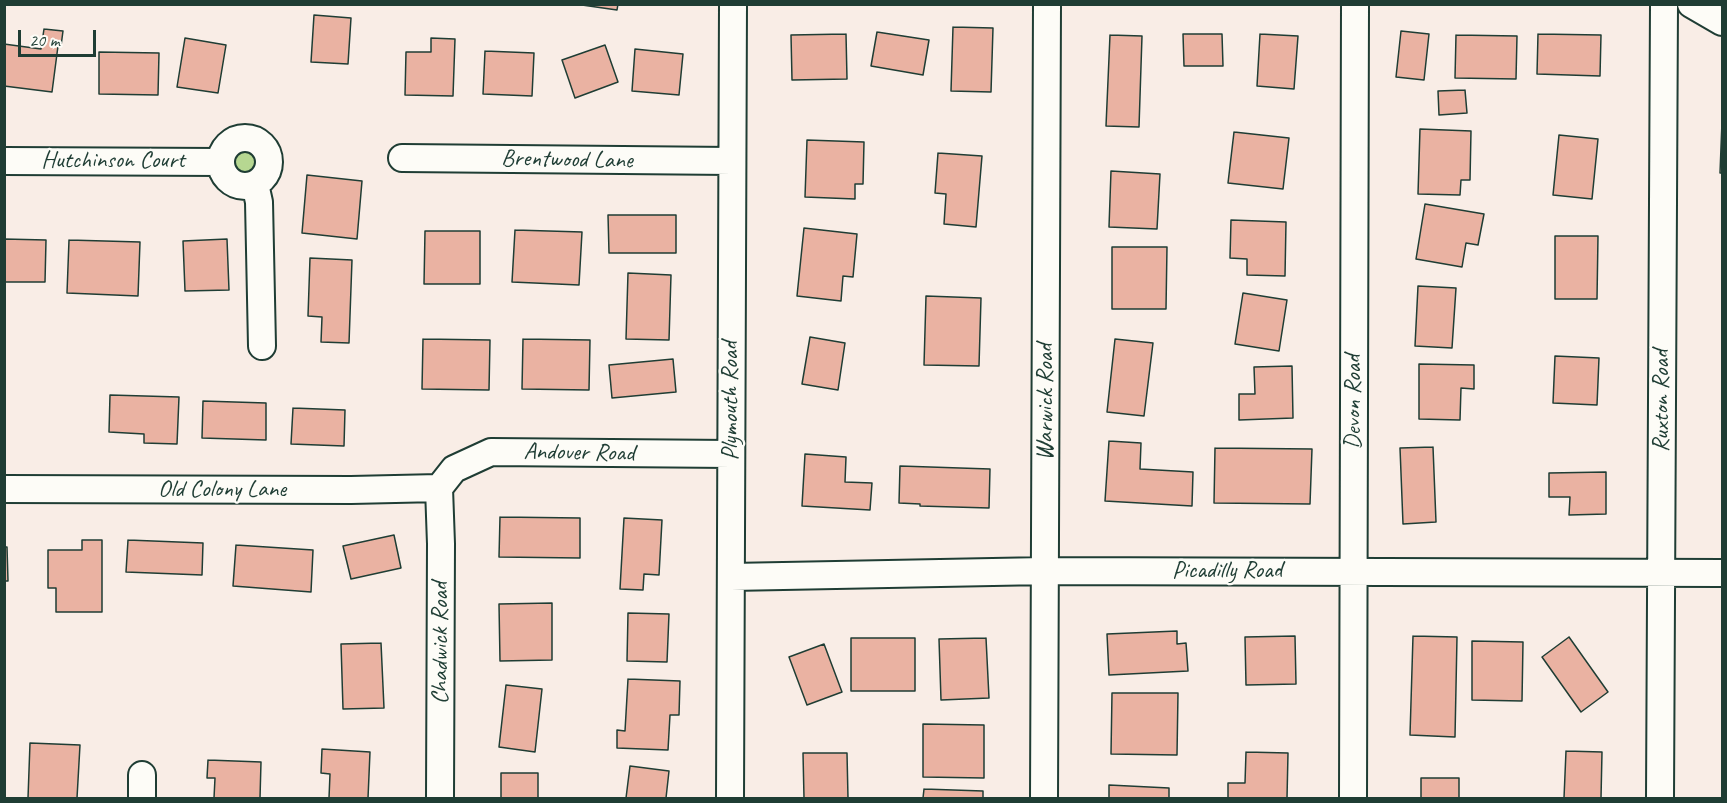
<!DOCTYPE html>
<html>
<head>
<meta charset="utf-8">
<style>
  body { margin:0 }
  #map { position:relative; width:1727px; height:803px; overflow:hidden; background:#f9ede6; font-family:Caveat,sans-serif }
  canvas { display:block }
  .frame { position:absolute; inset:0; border:6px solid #1f3d34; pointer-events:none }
  .scale { position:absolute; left:18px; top:30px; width:78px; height:27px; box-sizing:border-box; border:3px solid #1f3d34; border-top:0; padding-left:8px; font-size:18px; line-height:21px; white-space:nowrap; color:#1f3d34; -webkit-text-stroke:4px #fdfcf7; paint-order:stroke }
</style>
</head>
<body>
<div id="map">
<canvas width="1727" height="803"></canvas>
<div class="frame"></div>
<div class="scale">20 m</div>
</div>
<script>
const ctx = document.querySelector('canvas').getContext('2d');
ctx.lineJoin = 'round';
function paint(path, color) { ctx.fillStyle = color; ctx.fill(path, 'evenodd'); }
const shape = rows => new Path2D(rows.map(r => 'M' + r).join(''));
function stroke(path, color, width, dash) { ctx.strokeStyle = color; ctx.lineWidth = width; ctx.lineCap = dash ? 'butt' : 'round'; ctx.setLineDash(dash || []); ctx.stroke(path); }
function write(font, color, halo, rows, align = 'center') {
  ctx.font = font + ' Caveat,sans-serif'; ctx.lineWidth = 4.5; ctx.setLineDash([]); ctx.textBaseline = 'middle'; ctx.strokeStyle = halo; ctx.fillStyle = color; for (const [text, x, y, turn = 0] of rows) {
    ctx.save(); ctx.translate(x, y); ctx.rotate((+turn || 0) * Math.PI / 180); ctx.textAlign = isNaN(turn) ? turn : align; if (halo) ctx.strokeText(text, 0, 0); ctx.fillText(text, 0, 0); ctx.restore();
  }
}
paint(shape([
  '226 161a20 20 0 1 1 40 0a20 20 0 1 1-40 0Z'
]), '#b6d791');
const building = shape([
  [575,4,618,4,617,10,575,4],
  [314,15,351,18,348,64,311,62,314,15],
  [953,27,993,28,991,92,951,91,953,27],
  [44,29,63,31,61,46,58,46,52,92,4,86,4,44,41,49,44,29],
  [1401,31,1429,34,1424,80,1396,77,1401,31],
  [877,32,929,40,923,75,871,66,877,32],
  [846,34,847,79,792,80,791,35,846,34],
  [1183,34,1222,34,1223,66,1184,66,1183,34],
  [1260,34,1298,36,1294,89,1257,86,1260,34],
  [1538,34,1601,35,1600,76,1537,74,1538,34],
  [1110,35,1142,36,1139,127,1106,126,1110,35],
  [1456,35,1517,36,1516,79,1455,78,1456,35],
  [185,38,226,45,218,93,177,87,185,38],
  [431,38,455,39,453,96,405,95,406,52,431,52,431,38],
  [605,45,618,82,575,98,562,60,605,45],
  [635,49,683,54,679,95,632,91,635,49],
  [485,51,534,53,532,96,483,94,485,51],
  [99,52,159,53,158,95,99,94,99,52],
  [1465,90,1467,113,1439,115,1438,91,1465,90],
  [1722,122,1722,173,1720,173,1722,122],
  [1420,129,1471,131,1470,180,1461,180,1460,195,1418,194,1420,129],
  [1234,132,1289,138,1283,189,1228,183,1234,132],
  [1559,135,1598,139,1592,199,1553,195,1559,135],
  [807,140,864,142,863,184,855,184,855,199,805,197,807,140],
  [938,153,982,156,976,227,944,224,946,194,935,193,938,153],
  [1111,171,1160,174,1157,229,1109,227,1111,171],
  [307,175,362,181,357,239,302,233,307,175],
  [1425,204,1484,214,1478,245,1466,243,1462,267,1416,259,1425,204],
  [608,215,676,215,676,253,609,253,608,215],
  [1231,220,1286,222,1285,276,1247,275,1247,259,1230,258,1231,220],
  [804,228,857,234,853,277,843,276,841,301,797,296,804,228],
  [515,230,582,232,579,285,512,282,515,230],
  [425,231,480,231,480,284,424,284,425,231],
  [1555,236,1598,236,1597,299,1555,299,1555,236],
  [4,239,46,240,45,282,4,282,4,239],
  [227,239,229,290,185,291,183,241,227,239],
  [69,240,140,242,138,296,67,293,69,240],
  [1112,247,1167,247,1166,309,1112,309,1112,247],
  [310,258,352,260,349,343,321,342,322,317,308,316,310,258],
  [628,273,671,275,669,340,626,339,628,273],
  [1418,286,1456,288,1452,348,1415,346,1418,286],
  [1243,293,1287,300,1279,351,1235,344,1243,293],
  [926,296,981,298,979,366,924,365,926,296],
  [810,337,845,343,838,390,802,384,810,337],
  [423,339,490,340,489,390,422,389,423,339],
  [523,339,590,340,589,390,522,389,523,339],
  [1115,339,1153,343,1144,416,1107,412,1115,339],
  [1555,356,1599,358,1597,405,1553,403,1555,356],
  [673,359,676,392,612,398,609,365,673,359],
  [1419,364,1474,365,1474,389,1461,388,1460,420,1419,419,1419,364],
  [1292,366,1293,418,1239,420,1239,394,1255,394,1254,367,1292,366],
  [110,395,179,397,177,444,144,443,144,434,109,432,110,395],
  [203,401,266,403,266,440,202,438,203,401],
  [293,408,345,410,344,446,291,444,293,408],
  [1109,441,1141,443,1140,469,1193,472,1192,506,1105,501,1109,441],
  [1433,447,1436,522,1403,524,1400,448,1433,447],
  [1215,448,1312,449,1310,504,1214,503,1215,448],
  [805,454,846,457,845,482,872,483,870,510,802,506,805,454],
  [900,466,990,469,989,508,920,506,920,504,899,503,900,466],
  [1606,472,1606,514,1569,515,1570,497,1549,497,1549,473,1606,472],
  [500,517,580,518,580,558,499,557,500,517],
  [624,518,662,520,659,575,644,574,643,590,620,589,624,518],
  [394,535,401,568,351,579,343,546,394,535],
  [82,540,102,540,102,612,56,612,56,588,48,588,48,550,82,550,82,540],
  [128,540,203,543,202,575,126,572,128,540],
  [236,545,313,550,311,592,233,586,236,545],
  [4,547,7,547,8,581,4,581,4,547],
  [552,603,552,660,500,661,499,604,552,603],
  [628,613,669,614,667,662,627,661,628,613],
  [1177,631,1177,644,1186,643,1188,671,1109,675,1107,634,1177,631],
  [1295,636,1296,684,1246,685,1245,637,1295,636],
  [1413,636,1457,637,1455,737,1410,735,1413,636],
  [1569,637,1608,692,1581,712,1542,657,1569,637],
  [851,638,915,638,915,691,851,691,851,638],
  [986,638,989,698,941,700,939,639,986,638],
  [1472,641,1523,642,1522,701,1472,700,1472,641],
  [381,643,384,708,343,709,341,644,381,643],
  [824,644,842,692,807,705,789,657,824,644],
  [628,679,680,681,679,715,670,715,668,750,617,748,617,730,625,731,628,679],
  [506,685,542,689,535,752,499,747,506,685],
  [1112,693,1178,693,1177,755,1111,754,1112,693],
  [923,724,984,725,984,778,923,777,923,724],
  [30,743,80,745,77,798,28,798,30,743],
  [322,749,370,752,368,798,329,798,330,774,321,773,322,749],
  [1566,751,1602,752,1601,798,1564,798,1566,751],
  [1246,752,1288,753,1287,798,1228,798,1228,783,1245,783,1246,752],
  [803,753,847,753,848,798,804,798,803,753],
  [208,760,261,762,260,798,214,798,215,778,207,778,208,760],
  [630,766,669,771,666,798,626,798,630,766],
  [501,773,538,773,538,798,501,798,501,773],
  [1421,778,1459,778,1459,798,1421,798,1421,778],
  [1109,785,1169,788,1169,798,1109,798,1109,785],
  [924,789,983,791,983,798,923,798,924,789]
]);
paint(building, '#eab2a2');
stroke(building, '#1f3d34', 1.5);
const minor = shape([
  [1691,4,1722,22],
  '221 162a24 24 0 1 1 48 0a24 24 0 1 1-48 0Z',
  [402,158,732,161],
  [4,161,221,162],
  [255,184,259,202,262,346],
  [439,488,441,544,440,798],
  [439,488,454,469,491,452,731,454],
  [4,489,351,490,439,488],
  [731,577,1045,571,1722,573],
  [142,775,142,798],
  [730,798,733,4],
  [1044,798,1047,4],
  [1353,798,1355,4],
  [1660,798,1664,4]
]);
stroke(minor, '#1f3d34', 30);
stroke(minor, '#fdfcf7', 26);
write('24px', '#1f3d34', '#fdfcf7', [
  ["Brentwood Lane",567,160,1],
  ["Hutchinson Court",113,161],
  ["Plymouth Road",731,401,-90],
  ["Ruxton Road",1662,401,-90],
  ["Warwick Road",1046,402,-90],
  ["Devon Road",1354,402,-90],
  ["Andover Road",579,453,1],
  ["Old Colony Lane",222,490],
  ["Picadilly Road",1227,571],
  ["Chadwick Road",441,643,-90]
]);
</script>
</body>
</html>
